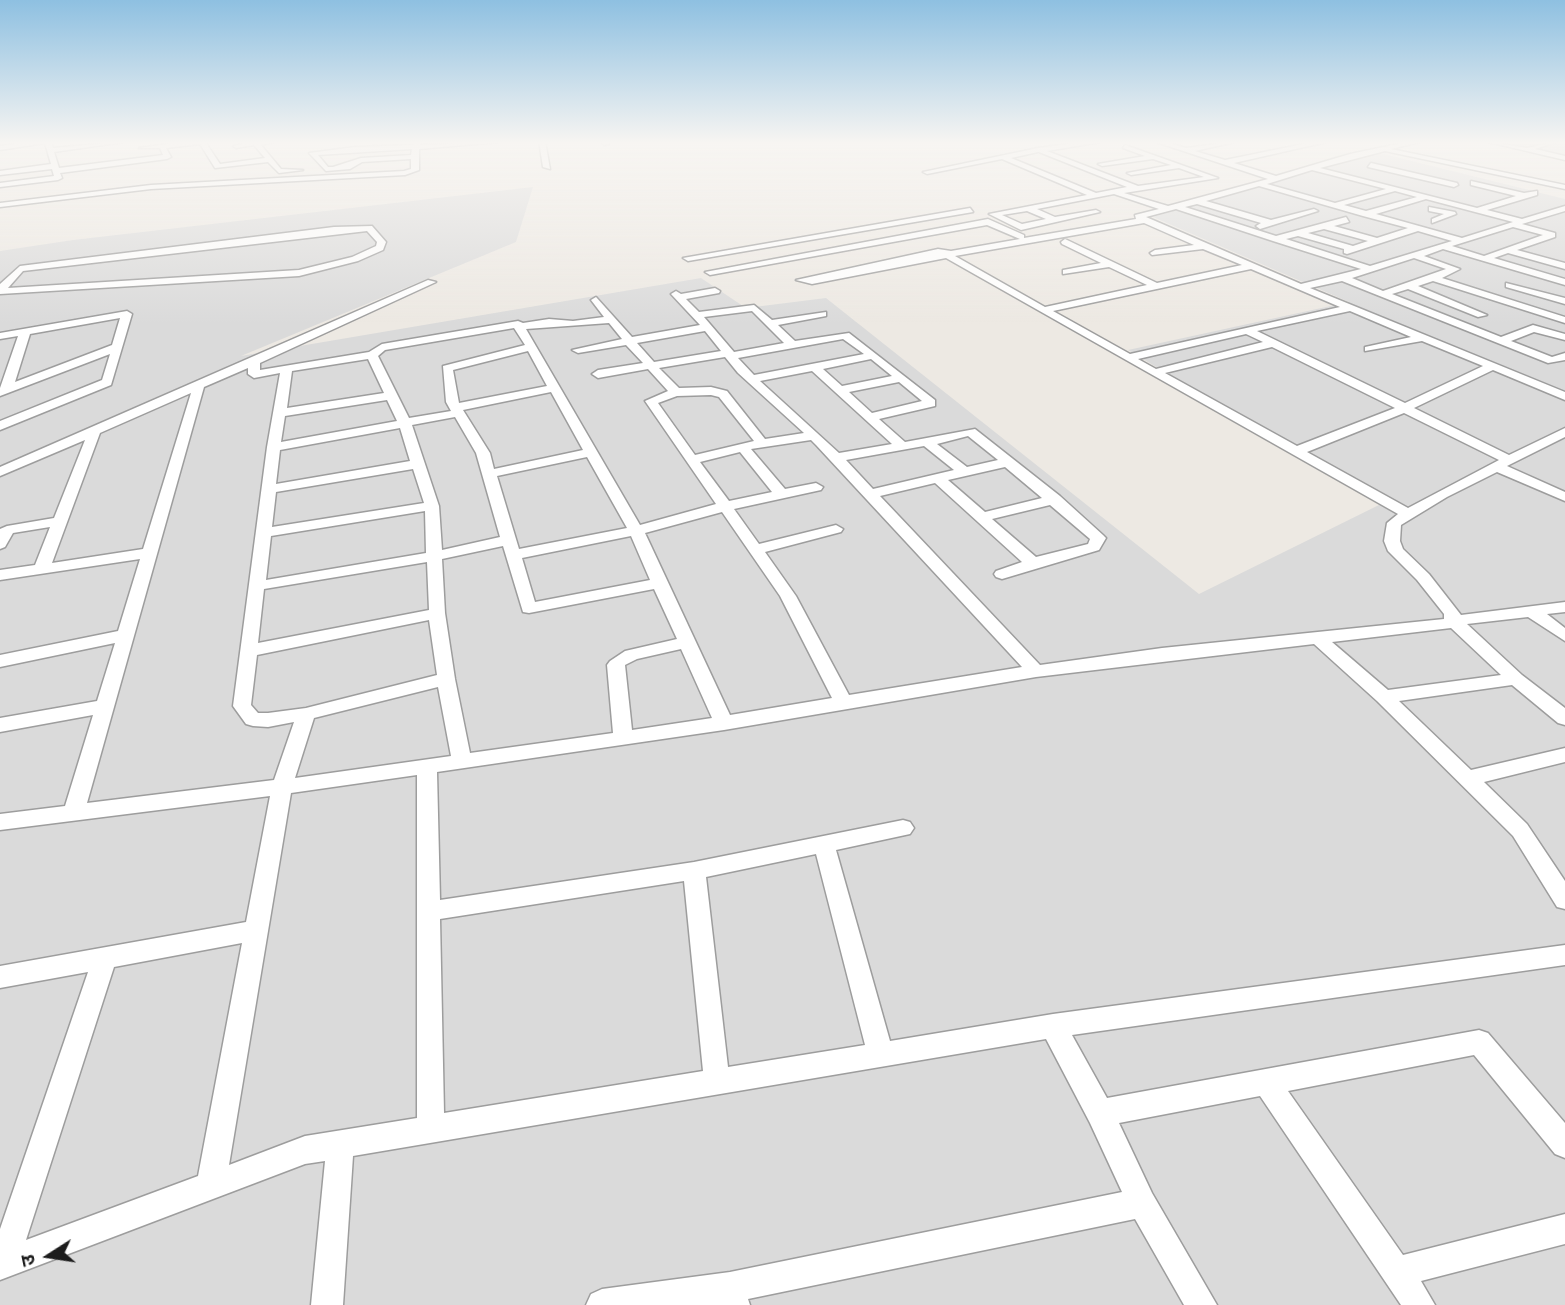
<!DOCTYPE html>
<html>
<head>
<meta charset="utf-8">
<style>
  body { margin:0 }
  #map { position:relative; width:1565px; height:1305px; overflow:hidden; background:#ede9e3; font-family:Karla,"Noto Sans Devanagari",sans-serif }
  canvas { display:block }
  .north { position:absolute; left:14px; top:1221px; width:70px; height:70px; -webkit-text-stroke:5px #fff; paint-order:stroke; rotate:258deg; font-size:19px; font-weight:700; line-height:28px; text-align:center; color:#1c1c1c }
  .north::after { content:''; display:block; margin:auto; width:24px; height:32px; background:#1c1c1c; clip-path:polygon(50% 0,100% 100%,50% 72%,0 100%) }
</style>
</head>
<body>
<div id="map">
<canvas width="1565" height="1305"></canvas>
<div class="north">उ</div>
</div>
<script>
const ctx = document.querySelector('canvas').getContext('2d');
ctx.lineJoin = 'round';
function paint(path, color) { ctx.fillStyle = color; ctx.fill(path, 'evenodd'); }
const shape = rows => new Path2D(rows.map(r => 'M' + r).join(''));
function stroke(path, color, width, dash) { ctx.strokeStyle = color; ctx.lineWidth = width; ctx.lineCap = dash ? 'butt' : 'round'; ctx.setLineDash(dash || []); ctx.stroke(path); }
paint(shape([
  [1492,141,1565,141,1565,157],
  [1376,152,1565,199,1565,1305,0,1305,0,251,73,240,533,187,516,242,241,356,701,278,746,308,826,298,1199,594,1383,503,1128,350,1349,302,1153,217]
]), '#dadada');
const minor = shape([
  [34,141,51,141,53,148,131,141,54,152,59,168,163,155,160,148,139,148,189,141,210,141,206,143,220,164,265,158,254,145,236,148,233,146,256,141,278,141,261,145,281,169,303,170,279,173,268,162,215,168,200,144,166,148,171,157,167,159,60,173,62,178,58,180,0,187,0,183,54,176,52,169,0,175,0,171,51,164,45,143,0,150,0,146,34,141],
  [414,141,420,141,420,145,499,142,419,149,419,170,405,175,151,189,0,207,0,203,151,185,404,171,411,169,411,159,362,162,350,169,326,171,309,153,355,147,413,145,414,141],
  [412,149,411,155,361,158,333,167,328,167,318,155,412,149],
  [539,141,545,141,550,169,543,167,539,141],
  [600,141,607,141,609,144,604,145,600,141],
  [1089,141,1106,141,1047,151,1138,186,1204,177,1179,168,1131,175,1127,173,1171,165,1153,159,1102,166,1098,164,1145,156,1123,148,1125,145,1218,178,1124,193,1168,206,1268,179,1153,141,1163,141,1186,148,1239,141,1195,151,1225,160,1318,141,1331,141,1234,163,1276,176,1350,154,1412,141,1424,141,1391,149,1565,185,1565,189,1385,151,1320,168,1477,208,1516,196,1471,185,1471,181,1524,193,1537,191,1537,195,1487,210,1522,219,1565,206,1565,211,1522,224,1555,233,1555,237,1517,250,1565,263,1565,269,1508,253,1494,258,1565,279,1565,285,1443,249,1424,256,1460,269,1442,278,1565,317,1565,323,1433,281,1418,286,1487,315,1478,317,1408,289,1392,294,1501,337,1533,325,1565,334,1565,340,1534,332,1511,341,1552,357,1565,353,1565,360,1548,363,1342,281,1310,288,1565,392,1565,400,1493,370,1414,408,1509,455,1565,428,1565,437,1507,466,1565,492,1565,501,1497,472,1447,497,1401,525,1400,541,1403,549,1429,574,1461,615,1565,602,1565,612,1547,614,1565,628,1565,641,1528,617,1467,624,1522,675,1565,708,1565,725,1558,723,1512,685,1399,701,1471,770,1565,748,1565,762,1484,782,1527,824,1565,881,1565,909,1557,907,1513,836,1377,701,1314,644,1036,677,724,730,437,772,440,900,694,862,903,820,910,822,914,828,910,834,836,850,890,1041,1053,1014,1565,945,1565,965,1072,1035,1107,1098,1479,1030,1488,1033,1565,1123,1565,1158,1555,1154,1474,1055,1288,1091,1403,1255,1565,1214,1565,1244,1421,1281,1435,1305,1401,1305,1260,1096,1119,1123,1152,1193,1217,1305,1184,1305,1135,1219,748,1299,750,1305,586,1305,591,1294,602,1289,730,1272,1122,1192,1090,1123,1046,1039,353,1156,343,1305,311,1305,325,1161,305,1164,0,1280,0,1229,88,972,0,988,0,966,246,922,270,796,0,830,0,814,65,806,93,715,0,732,0,718,97,701,115,643,0,667,0,655,118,631,140,559,0,580,0,570,35,565,50,527,13,533,5,547,0,549,0,529,7,526,54,518,85,440,0,476,0,467,428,280,436,282,260,363,260,370,369,352,382,344,518,321,523,323,549,319,573,321,604,317,591,300,596,297,632,337,700,325,671,294,676,291,681,294,715,288,720,291,719,293,686,299,699,312,754,305,772,320,826,312,826,316,778,325,795,341,849,333,935,400,935,406,879,419,905,442,975,429,1060,496,1103,535,1106,538,1099,550,1002,579,996,577,994,574,996,571,1022,562,935,483,880,496,1040,665,1162,648,1444,619,1444,614,1417,580,1388,551,1384,541,1387,523,1398,514,946,258,812,284,796,280,938,249,951,251,1020,239,987,225,710,275,705,272,988,219,1024,235,1024,238,1136,219,1135,215,1159,209,1114,194,1037,209,1055,217,1096,210,1100,212,1021,230,989,214,1087,195,1002,159,927,174,923,172,1038,148,1089,141],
  [1038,152,1039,152,1127,187,1096,193,1011,158,1038,152],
  [1312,170,1386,189,1335,203,1267,184,1312,170],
  [1259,186,1363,216,1408,228,1377,238,1334,226,1349,222,1346,217,1276,236,1185,207,1197,204,1261,223,1256,226,1260,229,1318,211,1314,209,1271,220,1206,201,1259,186],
  [1395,191,1417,197,1366,211,1344,205,1395,191],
  [1426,199,1513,222,1462,238,1376,214,1426,199],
  [1176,209,1273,241,1361,269,1301,284,1146,217,1176,209],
  [1027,211,1046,219,1022,224,1002,215,1027,211],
  [1144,223,1194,245,1155,250,1150,253,1152,255,1203,249,1242,265,1157,283,1065,239,1061,242,1062,244,1101,263,1063,270,1063,274,1109,267,1147,285,1045,307,955,256,1144,223],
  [1513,227,1543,235,1484,256,1452,246,1513,227],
  [1324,229,1368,241,1353,246,1308,233,1324,229],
  [1418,231,1452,241,1370,266,1286,239,1298,236,1344,249,1344,253,1347,254,1418,231],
  [1414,258,1446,269,1383,291,1352,278,1414,258],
  [1251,269,1340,307,1130,354,1053,311,1251,269],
  [752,311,784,343,734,352,704,317,752,311],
  [1350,311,1411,337,1365,347,1365,351,1422,341,1483,366,1405,403,1257,331,1350,311],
  [609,323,622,339,572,350,578,353,626,345,643,363,598,370,592,374,598,378,648,369,668,391,645,401,716,504,640,525,526,329,609,323],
  [514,328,525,345,443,366,446,402,451,411,409,418,378,356,385,350,514,328],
  [705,331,721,351,654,362,637,343,705,331],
  [1246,334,1263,342,1156,369,1138,359,1246,334],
  [843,339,864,354,754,375,738,358,843,339],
  [1272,347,1395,408,1297,446,1165,373,1272,347],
  [528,351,547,386,459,403,453,370,528,351],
  [725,357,738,373,804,433,765,439,727,391,711,387,679,388,659,368,725,357],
  [368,359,384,393,287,408,292,371,368,359],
  [871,359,892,376,842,386,823,369,871,359],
  [248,368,248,374,254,378,280,373,267,447,233,706,246,724,253,726,268,727,294,722,274,780,87,803,204,387,248,368],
  [812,371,892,444,839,453,760,381,812,371],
  [899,382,922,401,872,413,849,392,899,382],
  [551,392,583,450,494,469,490,453,463,410,551,392],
  [191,393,143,549,52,563,100,433,191,393],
  [711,395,719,397,754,441,695,455,658,403,677,396,711,395],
  [387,400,397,421,281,442,285,416,387,400],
  [1404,413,1499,460,1408,508,1307,452,1404,413],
  [455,417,476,453,500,537,442,550,439,506,412,425,455,417],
  [400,428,410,461,276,484,280,450,400,428],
  [968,436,998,460,967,467,937,444,968,436],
  [811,440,816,445,1022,667,849,695,796,596,765,552,841,532,843,529,836,525,759,544,734,509,821,490,823,487,816,483,785,489,751,449,811,440],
  [924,446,954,470,873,489,846,460,924,446],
  [740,452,772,492,729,501,700,462,740,452],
  [587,457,627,528,519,549,497,476,587,457],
  [1005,467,1042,498,985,512,948,480,1005,467],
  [413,469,424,503,272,527,276,492,413,469],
  [1050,505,1090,539,1088,544,1036,557,992,519,1050,505],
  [425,511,426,553,266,580,271,536,425,511],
  [722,512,780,596,832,698,730,715,645,533,722,512],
  [631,536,650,580,535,602,522,558,631,536],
  [503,546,523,612,529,613,654,589,677,639,625,651,610,661,607,665,613,733,470,753,455,679,445,613,442,559,503,546],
  [427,562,429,610,258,643,264,589,427,562],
  [429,620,437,675,306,708,268,713,258,713,251,705,257,655,429,620],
  [1451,628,1501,675,1388,690,1332,642,1451,628],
  [681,649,712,718,632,730,625,665,637,659,681,649],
  [438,687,451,756,295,778,314,718,438,687],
  [417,775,417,1118,305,1136,229,1165,291,793,417,775],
  [816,854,865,1045,728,1067,706,877,816,854],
  [684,881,703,1071,444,1113,440,919,684,881],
  [242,943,198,1176,26,1240,114,967,242,943],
  [1484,141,1527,148,1559,141,1535,149,1565,156,1565,160,1484,141],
  [1371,163,1457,183,1458,185,1454,187,1368,167,1371,163],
  [1429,207,1455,212,1456,214,1432,223,1432,219,1444,214,1429,211,1429,207],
  [970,208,973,212,688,261,683,258,970,208],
  [372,226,386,242,383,250,358,261,299,276,0,294,0,284,20,266,334,227,372,226],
  [367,231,377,242,376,246,352,257,299,270,8,288,23,271,367,231],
  [1506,283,1565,298,1565,304,1506,287,1506,283],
  [127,311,132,314,111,385,0,430,0,421,102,380,110,354,0,396,0,388,18,336,0,339,0,333,127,311],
  [120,318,112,345,15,382,30,334,120,318]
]);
stroke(minor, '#9d9d9d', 3);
paint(minor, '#fff');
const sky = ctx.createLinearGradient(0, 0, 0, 324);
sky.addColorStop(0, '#8ec0e1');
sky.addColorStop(0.44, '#f7f5f2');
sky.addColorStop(1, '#f7f5f200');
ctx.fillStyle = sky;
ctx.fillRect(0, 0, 1565, 324);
</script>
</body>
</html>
